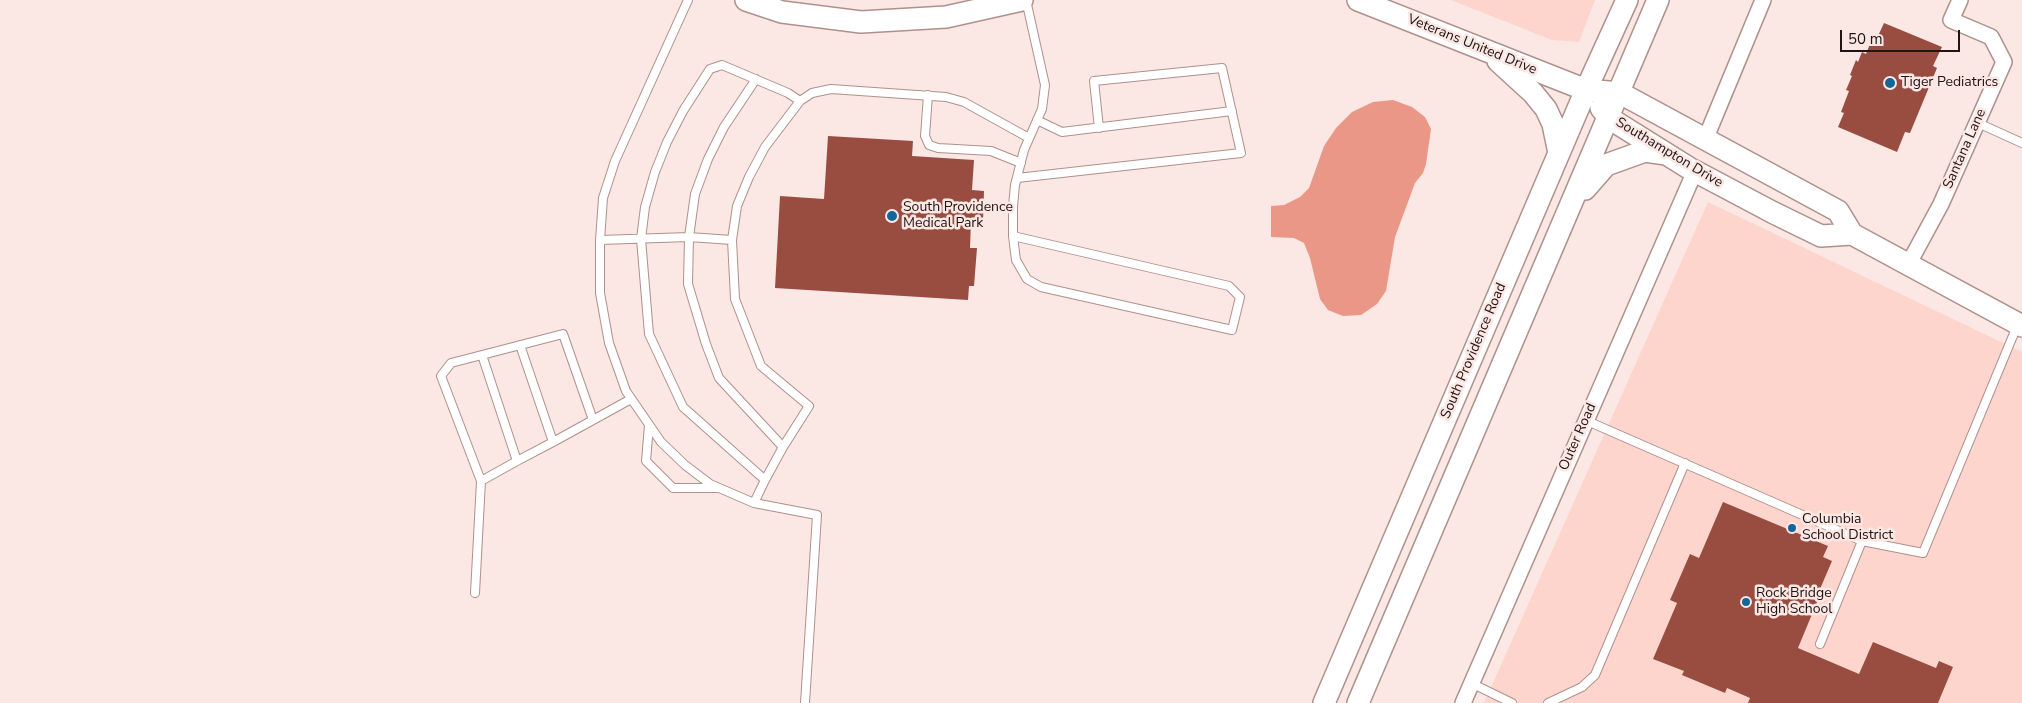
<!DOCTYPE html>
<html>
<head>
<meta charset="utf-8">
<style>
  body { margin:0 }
  #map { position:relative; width:2022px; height:703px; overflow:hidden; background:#fbe7e3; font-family:"Nunito Sans",sans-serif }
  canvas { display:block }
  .scale { position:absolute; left:1840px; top:30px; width:120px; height:22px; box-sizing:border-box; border:2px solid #201412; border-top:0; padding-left:6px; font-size:15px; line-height:18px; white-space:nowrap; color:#201412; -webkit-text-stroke:4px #fbe7e3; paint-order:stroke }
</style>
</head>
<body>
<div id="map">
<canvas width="2022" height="703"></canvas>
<div class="scale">50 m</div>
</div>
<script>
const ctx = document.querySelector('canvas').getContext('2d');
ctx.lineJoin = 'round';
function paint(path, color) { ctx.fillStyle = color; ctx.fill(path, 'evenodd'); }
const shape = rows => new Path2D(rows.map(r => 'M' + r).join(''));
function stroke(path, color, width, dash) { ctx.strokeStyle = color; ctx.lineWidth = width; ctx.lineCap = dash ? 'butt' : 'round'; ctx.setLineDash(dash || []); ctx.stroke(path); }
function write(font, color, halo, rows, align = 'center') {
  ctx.font = font + ' "Nunito Sans",sans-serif'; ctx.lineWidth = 5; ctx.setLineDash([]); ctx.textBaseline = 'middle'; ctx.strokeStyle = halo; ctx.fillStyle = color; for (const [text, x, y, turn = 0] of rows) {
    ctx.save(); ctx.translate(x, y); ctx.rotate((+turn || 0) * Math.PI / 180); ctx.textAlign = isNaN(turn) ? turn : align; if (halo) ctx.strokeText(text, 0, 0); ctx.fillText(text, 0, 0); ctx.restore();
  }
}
paint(shape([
  [1451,0,1595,0,1579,42,1552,40],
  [1708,202,2022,352,2022,703,1484,703]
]), '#fed5cc');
paint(shape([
  [1393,100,1412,107,1425,117,1431,129,1426,164,1423,173,1415,183,1395,237,1386,291,1377,304,1361,315,1343,316,1328,310,1320,299,1310,258,1304,243,1294,238,1271,237,1271,206,1284,205,1300,197,1309,188,1324,146,1336,128,1352,112,1373,102]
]), '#ea9787');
paint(shape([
  [1884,23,1942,47,1933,66,1937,68,1910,133,1905,132,1897,152,1838,127,1844,113,1841,112,1849,91,1846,90,1852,76,1850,75,1856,60,1858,62,1862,52,1866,54,1874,34,1878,36],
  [828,136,913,141,912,156,974,160,972,190,984,191,983,221,971,221,970,248,977,248,974,286,969,286,968,300,775,288,780,196,824,199],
  [1723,502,1828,546,1823,557,1832,561,1820,589,1822,590,1798,648,1859,674,1873,642,1936,668,1939,661,1953,667,1938,703,1748,703,1750,698,1727,688,1725,693,1682,675,1684,671,1653,659,1677,603,1670,600,1690,554,1699,558]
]), '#994d41');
const lane = shape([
  [688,0,615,161,603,198,600,240,600,293,609,343,626,391,661,442,685,465,710,484,754,503,817,515,805,703],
  [756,79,724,127,708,159,695,194,689,237,688,284,706,344,719,378,783,447],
  [928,95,925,136,929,145,938,148,991,151,1021,163],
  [800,101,765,147,749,177,737,206,732,240,735,299,761,366,809,406,783,447,765,480,683,407,649,334,641,239,645,207,655,172,667,142,683,111,710,69,722,65,788,93,800,101,812,93,831,89,946,97,964,102,1029,138],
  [1037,120,1062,132,1232,111],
  [1978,123,2022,143],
  [1017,178,1241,153,1222,68,1094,81,1099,128],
  [1013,236,1229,286,1240,297,1232,330,1041,287,1027,279,1016,260,1013,236,1013,206,1015,185,1024,150,1042,109,1045,85,1026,0],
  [600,240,689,237,732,240],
  [520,345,553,442],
  [482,355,517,461],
  [593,420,563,334,451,363,441,376,481,481,517,461,553,442,593,420,631,399],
  [1585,420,1862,541,1820,644],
  [649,425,646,461,673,488,716,488],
  [754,503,765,480],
  [1862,541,1923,553,2017,326],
  [475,593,481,481],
  [1471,683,1512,703],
  [1548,703,1582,687,1595,675,1685,463]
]);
const street = shape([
  [1705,140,1763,0],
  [1908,265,1941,204,2004,62,1991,37,1951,20,1960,0],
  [1463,703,1695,171]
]);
const secondary = shape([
  [746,0,782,12,861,22,946,17,1022,0],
  [1358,0,1586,90,1620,93,1838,211,1852,234,2022,326],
  [1498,61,1533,93,1546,109,1553,124,1559,153],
  [1601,108,1609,118,1689,168,1772,212,1821,236,1852,234],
  [1585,189,1606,165,1645,151,1666,154],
  [1324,703,1586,90,1627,0],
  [1358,703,1658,0]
]);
stroke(lane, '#af918b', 10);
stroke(street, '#af918b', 18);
stroke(secondary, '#af918b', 24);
stroke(lane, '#fff', 8);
stroke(street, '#fff', 15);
stroke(secondary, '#fff', 21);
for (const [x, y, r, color] of [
  [1890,83,6,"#126798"],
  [892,216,6,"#126798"],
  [1792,528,5,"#126798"],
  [1746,602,5,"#126798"]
]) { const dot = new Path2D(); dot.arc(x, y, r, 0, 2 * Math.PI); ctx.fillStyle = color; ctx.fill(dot); stroke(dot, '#fbe7e3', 2); }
write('14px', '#201412', '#fbe7e3', [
  ["Veterans United Drive",1472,45,22],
  ["Santana Lane",1965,149,-66],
  ["Southampton Drive",1669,153,31],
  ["South Providence Road",1474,351,-67],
  ["Outer Road",1578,437,-66]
]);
write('14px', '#201412', '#fbe7e3', [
  ["Tiger Pediatrics",1901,83],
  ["South Providence",903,208],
  ["Medical Park",903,224],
  ["Columbia",1802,520],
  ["School District",1802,536],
  ["Rock Bridge",1756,594],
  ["High School",1756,610]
], 'left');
</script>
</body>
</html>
